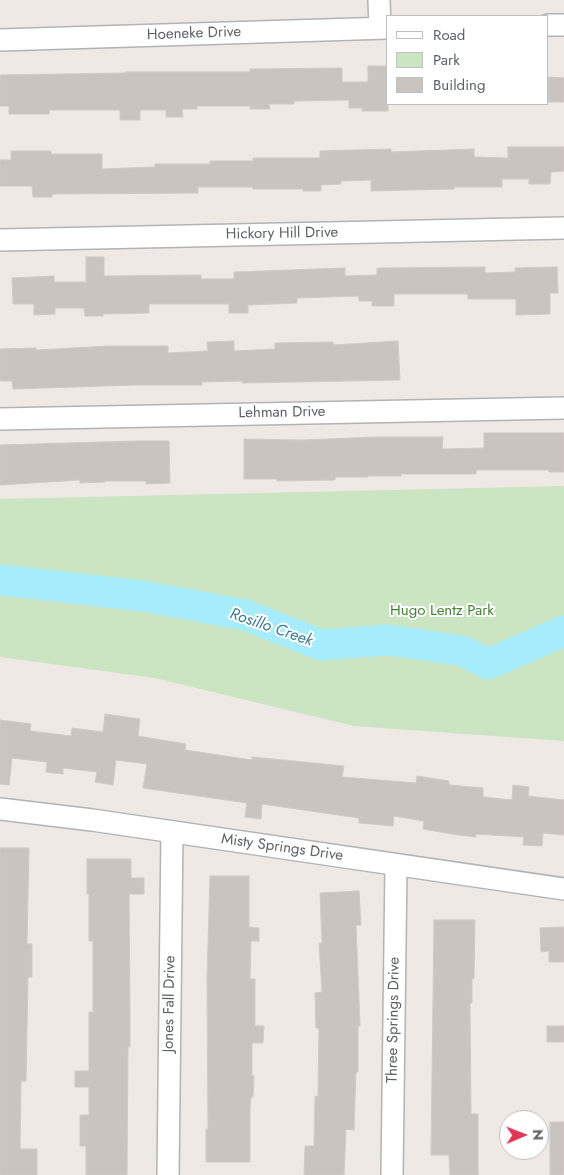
<!DOCTYPE html>
<html>
<head>
<meta charset="utf-8">
<style>
  body { margin:0 }
  #map { position:relative; width:564px; height:1175px; overflow:hidden; background:#eee9e4; font-family:Jost,sans-serif }
  canvas { display:block }
  .legend { position:absolute; left:386px; top:15px; width:162px; height:90px; box-sizing:border-box; background:#fff; border:1px solid #bec0c1; margin:0; padding:6px 9px; list-style:none; font-size:15px; color:#5c6264 }
  .legend li { display:flex; align-items:center; gap:10px; height:25px }
  .legend b { width:25px; border:1px solid #bec0c1 }
  .north { position:absolute; left:499px; top:1110px; width:50px; height:50px; box-sizing:border-box; background:#fff; border:1px solid #bec0c1; border-radius:50%; rotate:89deg; font-size:14px; font-weight:700; line-height:20px; text-align:center; color:#5c6264 }
  .north::after { content:''; display:block; margin:auto; width:18px; height:22px; background:#e13756; clip-path:polygon(50% 0,100% 100%,50% 72%,0 100%) }
</style>
</head>
<body>
<div id="map">
<canvas width="564" height="1175"></canvas>
<ul class="legend">
<li><b style="height:6px;background:#fff"></b>Road</li>
<li><b style="height:14px;background:#cbe4c2"></b>Park</li>
<li><b style="height:14px;background:#cac4c1"></b>Building</li>
</ul>
<div class="north">N</div>
</div>
<script>
const ctx = document.querySelector('canvas').getContext('2d');
ctx.lineJoin = 'round';
function paint(path, color) { ctx.fillStyle = color; ctx.fill(path, 'evenodd'); }
const shape = rows => new Path2D(rows.map(r => 'M' + r).join(''));
function stroke(path, color, width, dash) { ctx.strokeStyle = color; ctx.lineWidth = width; ctx.lineCap = dash ? 'butt' : 'round'; ctx.setLineDash(dash || []); ctx.stroke(path); }
function write(font, color, halo, rows, align = 'center') {
  ctx.font = font + ' Jost,sans-serif'; ctx.lineWidth = 4; ctx.setLineDash([]); ctx.textBaseline = 'middle'; ctx.strokeStyle = halo; ctx.fillStyle = color; for (const [text, x, y, turn = 0] of rows) {
    ctx.save(); ctx.translate(x, y); ctx.rotate((+turn || 0) * Math.PI / 180); ctx.textAlign = isNaN(turn) ? turn : align; if (halo) ctx.strokeText(text, 0, 0); ctx.fillText(text, 0, 0); ctx.restore();
  }
}
paint(shape([
  [564,486,564,741,354,726,155,678,0,657,0,499]
]), '#cbe4c2');
stroke(shape([
  [0,580,143,596,245,615,321,645,389,640,463,651,488,664,564,631]
]), '#a7ecfb', 31);
const building = shape([
  [368,66,388,66,388,111,362,111,362,108,349,108,349,100,294,101,294,104,269,104,270,109,250,109,250,106,197,106,197,109,182,109,183,117,166,117,166,110,140,110,140,120,120,120,120,110,49,110,49,114,9,114,9,106,0,106,0,75,125,73,125,72,250,72,250,69,342,68,342,82,368,82,368,66],
  [548,77,564,78,564,102,548,102,548,77],
  [508,147,564,147,564,171,551,172,550,184,529,184,529,179,502,179,502,187,454,187,454,189,371,191,371,180,341,181,341,184,321,185,321,191,303,191,303,189,253,189,253,187,198,187,198,193,52,194,52,197,33,197,32,186,0,186,0,160,11,160,11,151,51,151,51,154,102,154,102,169,155,167,155,164,210,164,210,161,253,161,253,158,320,158,320,151,391,149,391,152,474,149,474,157,508,158,508,147],
  [86,257,104,257,104,276,201,275,201,279,234,279,234,272,345,268,345,276,377,275,377,268,485,267,485,273,515,272,515,268,557,267,558,293,550,293,550,314,516,315,516,299,468,299,468,294,394,294,394,306,372,306,372,301,359,301,359,296,297,298,297,303,248,305,248,313,229,313,229,304,149,304,149,313,103,314,103,316,85,316,84,308,55,308,55,314,34,315,34,304,13,304,12,278,54,276,54,282,86,282,86,257],
  [234,341,234,351,275,349,275,343,333,342,333,345,398,341,400,380,242,383,242,381,202,382,202,385,136,385,13,389,12,381,0,381,0,349,36,348,36,350,110,346,168,346,168,353,208,351,207,342,234,341],
  [484,433,564,433,564,472,549,472,549,470,476,470,476,474,401,474,401,476,368,476,368,477,335,477,335,480,277,481,277,479,244,479,244,439,303,440,374,437,443,437,442,449,484,448,484,433],
  [137,441,169,441,170,483,146,484,146,481,105,481,105,482,80,483,80,480,0,485,0,445,137,441],
  [105,714,140,719,138,736,186,744,185,750,252,760,252,757,344,766,342,777,416,783,417,776,449,781,449,785,483,788,483,797,512,800,513,785,529,787,528,796,564,800,564,835,543,833,542,846,523,845,524,837,476,834,476,837,458,835,423,829,424,821,394,816,393,826,359,823,359,818,262,804,261,819,245,817,247,803,143,788,147,764,116,760,113,785,95,782,97,772,63,768,63,774,46,772,47,762,12,758,9,785,0,784,0,720,31,724,30,731,71,736,72,728,103,732,105,714],
  [0,848,29,848,27,944,32,944,32,977,28,977,26,1081,21,1081,20,1149,37,1149,37,1175,0,1175,0,848],
  [87,859,131,859,131,878,144,878,144,894,129,894,130,1012,130,1047,128,1047,127,1175,86,1175,86,1146,80,1146,80,1115,89,1115,89,1087,75,1087,75,1071,89,1071,89,1012,93,1012,93,941,89,941,89,894,87,894,87,859],
  [210,876,249,876,249,927,259,928,259,941,251,941,250,979,255,979,255,1026,264,1026,263,1043,252,1043,252,1076,254,1076,253,1097,251,1097,250,1109,250,1162,206,1162,206,1129,208,1129,207,979,210,876],
  [359,891,361,925,356,925,360,1026,358,1026,358,1072,356,1072,354,1130,346,1129,344,1175,304,1175,305,1146,314,1146,315,1096,318,1097,319,1028,316,1028,315,993,322,992,319,943,322,943,320,893,359,891],
  [434,920,475,920,474,979,472,978,472,1003,470,1003,471,1114,478,1114,478,1175,450,1175,449,1155,431,1155,434,920],
  [564,927,564,962,549,962,549,951,541,952,540,928,564,927],
  [547,1026,564,1026,564,1042,547,1042,547,1026],
  [550,1122,564,1122,564,1175,550,1175,550,1122]
]);
paint(building, '#cac4c1');
stroke(building, '#d2c9c3', 1);
const minor = shape([
  [379,0,380,28],
  [548,25,564,25],
  [0,40,388,28],
  [0,240,564,228],
  [0,419,564,408],
  [0,809,92,820,564,889],
  [168,1175,172,832],
  [392,1175,396,865]
]);
stroke(minor, '#b0b4b6', 24);
stroke(minor, '#fff', 21);
write('15px', '#5c6264', '#fff', [
  ["Hoeneke Drive",194,34,-2],
  ["Hickory Hill Drive",282,234,-1],
  ["Lehman Drive",282,413,-1],
  ["Misty Springs Drive",282,848,8],
  ["Jones Fall Drive",170,1004,-89],
  ["Three Springs Drive",394,1020,-89]
]);
write('15px', '#477f38', '#fff', [
  ["Hugo Lentz Park",442,611]
]);
write('italic 16px', '#3c7c92', '#fff', [
  ["Rosillo Creek",271,628,19]
]);
</script>
</body>
</html>
